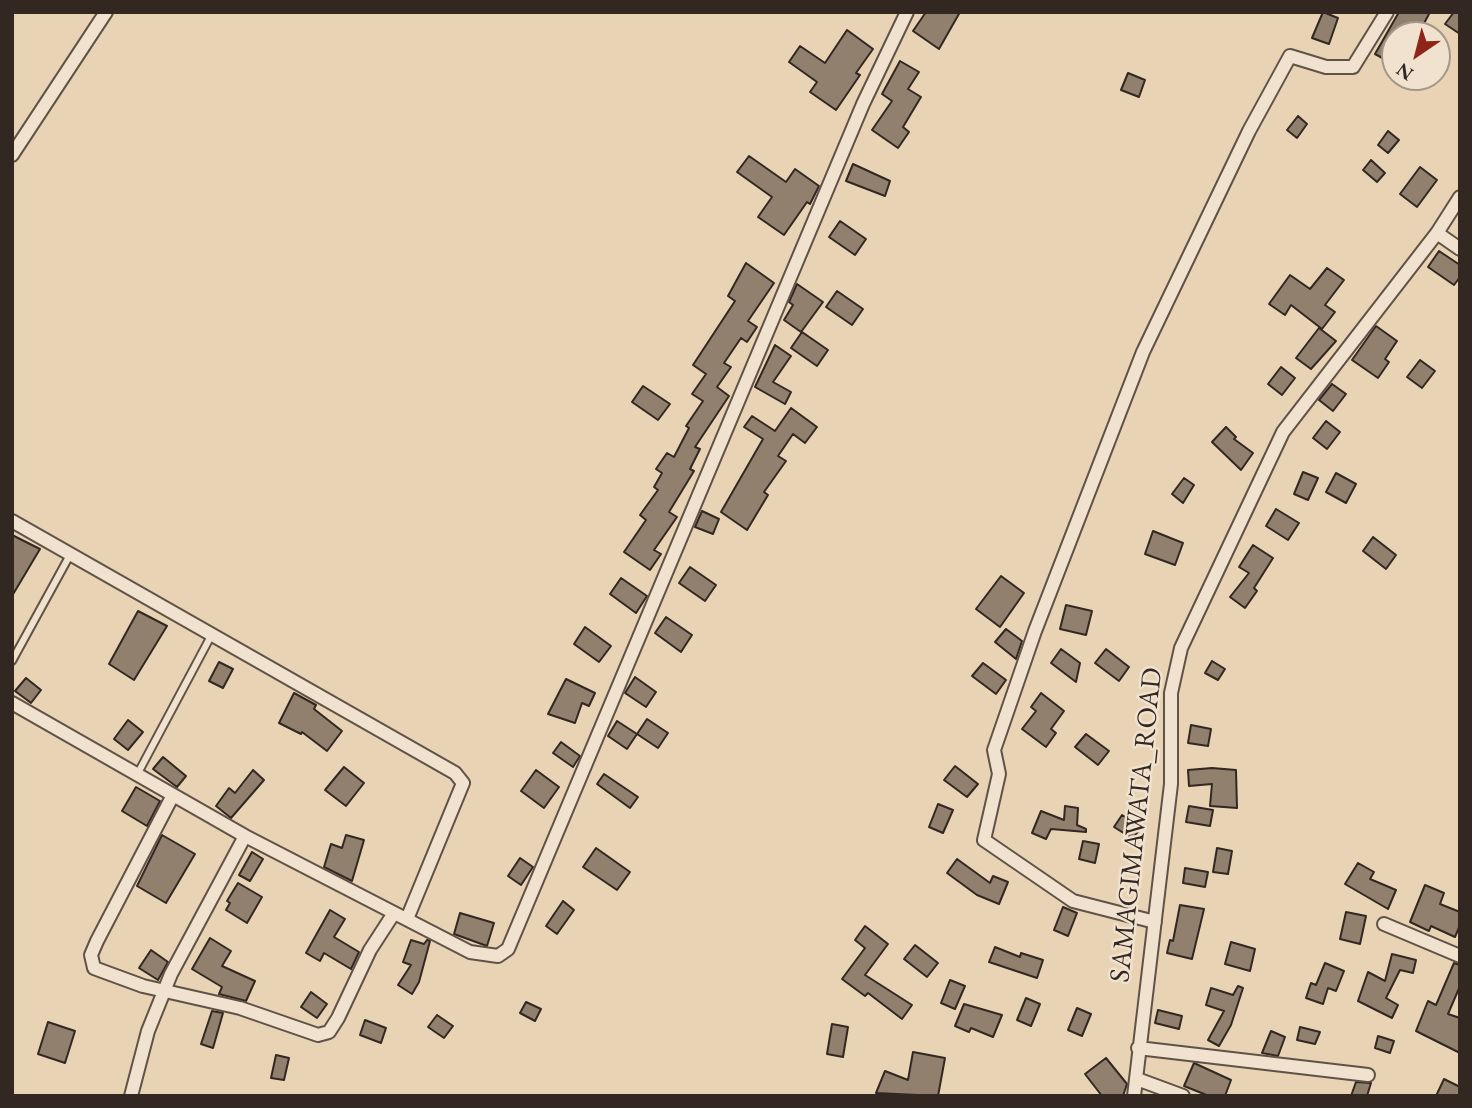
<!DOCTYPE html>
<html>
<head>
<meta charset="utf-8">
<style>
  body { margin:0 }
  #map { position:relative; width:1472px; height:1108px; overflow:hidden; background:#e8d3b5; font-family:"EB Garamond",serif }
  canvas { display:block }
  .frame { position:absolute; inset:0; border:14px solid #322721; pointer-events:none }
  .north { position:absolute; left:1381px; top:21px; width:70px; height:70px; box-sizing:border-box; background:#f0e2cf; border:2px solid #a49789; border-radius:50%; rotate:215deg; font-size:19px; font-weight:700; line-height:28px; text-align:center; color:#322721 }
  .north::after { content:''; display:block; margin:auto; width:24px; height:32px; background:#8f2418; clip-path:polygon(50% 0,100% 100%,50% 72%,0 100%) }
</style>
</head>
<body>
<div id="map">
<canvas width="1472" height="1108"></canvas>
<div class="frame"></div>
<div class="north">N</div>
</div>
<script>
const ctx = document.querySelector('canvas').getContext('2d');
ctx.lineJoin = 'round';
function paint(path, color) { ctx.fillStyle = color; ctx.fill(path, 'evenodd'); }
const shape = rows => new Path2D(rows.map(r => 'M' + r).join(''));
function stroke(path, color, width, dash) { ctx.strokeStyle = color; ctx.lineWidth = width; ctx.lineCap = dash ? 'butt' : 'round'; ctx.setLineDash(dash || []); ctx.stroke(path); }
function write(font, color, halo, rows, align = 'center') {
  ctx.font = font + ' "EB Garamond",serif'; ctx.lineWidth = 5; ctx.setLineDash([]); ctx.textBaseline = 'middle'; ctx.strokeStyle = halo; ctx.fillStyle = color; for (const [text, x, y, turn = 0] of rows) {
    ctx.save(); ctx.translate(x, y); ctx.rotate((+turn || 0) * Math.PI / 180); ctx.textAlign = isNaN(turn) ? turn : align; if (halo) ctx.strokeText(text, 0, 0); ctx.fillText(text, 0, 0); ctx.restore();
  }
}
const building = shape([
  [926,12,960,12,939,49,913,31,926,12],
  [1323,12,1338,18,1329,44,1312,38,1323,12],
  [1399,12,1430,12,1418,35,1395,35,1395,65,1375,54,1399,12],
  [1454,12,1460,12,1460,34,1445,24,1454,12],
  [847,30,873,49,856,73,860,75,836,110,810,92,817,82,789,62,800,46,825,63,847,30],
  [900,61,919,72,908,89,921,97,903,127,909,132,898,148,872,130,892,101,882,94,900,61],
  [1128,73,1145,80,1139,97,1121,90,1128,73],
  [1298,116,1307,124,1297,138,1287,130,1298,116],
  [1388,131,1399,140,1388,153,1378,145,1388,131],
  [749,156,786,182,795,169,819,186,810,204,807,202,784,235,758,217,772,197,737,172,749,156],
  [1371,160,1385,173,1377,182,1363,170,1371,160],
  [853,164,890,181,885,196,846,181,853,164],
  [1420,167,1437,180,1417,207,1400,194,1420,167],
  [840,221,866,239,855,255,829,237,840,221],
  [1439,251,1460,265,1460,277,1454,285,1428,267,1439,251],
  [746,263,774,283,748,321,757,327,747,342,741,338,724,363,731,367,717,387,729,396,695,447,700,449,690,469,694,471,669,512,677,517,654,550,661,554,650,570,624,552,646,520,640,515,658,490,654,487,662,473,656,469,667,453,674,457,689,428,686,426,703,401,692,394,706,374,693,365,735,301,728,296,746,263],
  [1327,268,1344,280,1325,305,1335,312,1322,329,1291,305,1285,315,1269,304,1290,275,1310,289,1327,268],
  [797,284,823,302,801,332,784,320,793,305,789,302,797,284],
  [837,291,863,309,852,325,826,307,837,291],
  [1376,326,1397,341,1385,359,1389,362,1378,378,1352,360,1376,326],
  [1319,328,1336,341,1311,369,1296,358,1319,328],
  [802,332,828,350,817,366,791,348,802,332],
  [775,345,791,356,773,382,791,392,785,404,755,387,775,345],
  [1420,360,1435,371,1422,388,1407,377,1420,360],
  [1281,367,1295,378,1282,395,1268,384,1281,367],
  [1332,384,1346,394,1333,411,1319,400,1332,384],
  [643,386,670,404,658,420,632,402,643,386],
  [791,408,817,427,805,443,793,434,778,456,786,461,764,492,768,495,747,530,721,512,763,439,744,427,752,416,775,431,791,408],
  [1326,421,1340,432,1327,449,1313,438,1326,421],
  [1226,427,1236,437,1234,439,1253,453,1241,470,1212,442,1226,427],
  [1303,472,1318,478,1308,500,1294,494,1303,472],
  [1336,473,1356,484,1346,503,1326,492,1336,473],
  [1184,478,1194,485,1183,503,1172,494,1184,478],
  [1276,509,1299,523,1288,540,1266,526,1276,509],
  [702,511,719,519,713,534,695,527,702,511],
  [1153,531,1183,543,1175,565,1145,554,1153,531],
  [12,535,40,549,12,596,12,535],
  [1373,537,1396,555,1386,569,1363,551,1373,537],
  [1253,545,1273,558,1254,588,1257,591,1245,608,1230,597,1249,573,1239,567,1253,545],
  [690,567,716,585,705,601,679,583,690,567],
  [1001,576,1024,593,1000,627,976,609,1001,576],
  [621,578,647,596,636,613,610,594,621,578],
  [1066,605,1092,611,1086,635,1060,629,1066,605],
  [138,611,167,626,134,680,109,664,138,611],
  [666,617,692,635,681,652,655,633,666,617],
  [585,627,611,646,599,662,574,644,585,627],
  [1006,629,1022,641,1016,659,995,642,1006,629],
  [1061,649,1080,663,1076,682,1051,663,1061,649],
  [1106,649,1129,667,1119,681,1095,663,1106,649],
  [1212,661,1225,669,1218,680,1205,673,1212,661],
  [219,662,233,669,223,688,209,681,219,662],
  [983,663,1006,680,996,694,972,676,983,663],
  [635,677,656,692,646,707,625,693,635,677],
  [26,678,41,690,31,703,15,691,26,678],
  [566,679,595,693,589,706,582,703,575,723,548,714,566,679],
  [294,693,316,705,314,709,342,731,327,751,302,732,301,734,279,723,294,693],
  [1041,693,1064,711,1051,729,1056,733,1046,747,1022,729,1036,711,1031,707,1041,693],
  [647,719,668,733,658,748,637,734,647,719],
  [128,720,143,732,128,750,114,739,128,720],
  [617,721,637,734,627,749,608,736,617,721],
  [1191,725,1211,729,1208,746,1188,743,1191,725],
  [1086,734,1109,751,1098,765,1075,747,1086,734],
  [561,742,580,756,573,767,553,753,561,742],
  [163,757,186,776,177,787,153,769,163,757],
  [955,766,978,784,967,797,944,780,955,766],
  [344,767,364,783,346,806,325,790,344,767],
  [1212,768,1236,770,1237,808,1210,806,1212,784,1189,786,1188,770,1212,768],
  [253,770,264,780,231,818,216,806,229,788,235,793,253,770],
  [536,770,559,787,544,808,521,791,536,770],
  [604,774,638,797,630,808,597,784,604,774],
  [136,787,160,801,147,826,122,811,136,787],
  [938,804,953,810,943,833,929,827,938,804],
  [1065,806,1078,808,1077,825,1086,829,1086,832,1051,829,1046,839,1032,833,1041,811,1064,820,1065,806],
  [1189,806,1213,810,1210,826,1186,822,1189,806],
  [1122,815,1141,827,1133,839,1114,827,1122,815],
  [162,835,195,854,166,903,137,886,162,835],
  [346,835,364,840,352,881,324,867,331,844,342,848,346,835],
  [1083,841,1099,844,1095,863,1079,859,1083,841],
  [596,848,630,872,617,890,583,867,596,848],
  [1217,848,1232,851,1228,874,1213,872,1217,848],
  [252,852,263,859,250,881,239,875,252,852],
  [520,858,533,867,521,885,508,876,520,858],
  [957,859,990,883,993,876,1008,882,999,904,977,895,947,873,957,859],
  [1358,863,1374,872,1370,879,1396,890,1388,909,1345,884,1358,863],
  [1185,868,1208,872,1205,887,1183,883,1185,868],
  [238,883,262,897,247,923,226,910,230,903,227,901,238,883],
  [1425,885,1444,893,1440,904,1460,912,1460,925,1455,937,1431,926,1429,931,1410,922,1425,885],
  [563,901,574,910,557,934,546,926,563,901],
  [1180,905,1204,909,1192,959,1167,953,1170,940,1173,941,1180,905],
  [1063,907,1077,913,1068,936,1054,930,1063,907],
  [330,910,345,919,334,937,359,952,351,969,324,953,320,961,306,953,330,910],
  [1346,912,1366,916,1360,944,1340,939,1346,912],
  [460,913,494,923,487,946,454,934,460,913],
  [865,926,888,944,865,975,912,1005,902,1019,868,993,865,996,842,979,865,948,855,940,865,926],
  [210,938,231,951,222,966,255,981,246,1001,219,994,222,987,192,969,210,938],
  [427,940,430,941,419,982,412,994,398,985,411,965,403,962,411,940,424,944,427,940],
  [1231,942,1255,949,1250,971,1225,964,1231,942],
  [915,945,938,963,927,977,904,959,915,945],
  [995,947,1020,957,1021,953,1043,960,1037,978,989,962,995,947],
  [151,950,168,962,158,980,139,968,151,950],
  [1392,954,1416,960,1413,973,1400,970,1386,998,1398,1005,1392,1018,1358,1001,1368,972,1385,981,1392,954],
  [1325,963,1344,971,1336,991,1328,988,1323,1004,1306,998,1311,983,1316,985,1325,963],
  [1454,963,1460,965,1460,986,1448,1014,1460,1018,1460,1053,1416,1031,1428,1001,1436,1005,1454,963],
  [950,980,965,986,955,1009,941,1003,950,980],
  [1238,986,1243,988,1231,1025,1219,1046,1208,1040,1224,1011,1206,1005,1211,988,1233,995,1238,986],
  [311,992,327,1004,317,1018,301,1007,311,992],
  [1026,998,1040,1004,1031,1026,1017,1020,1026,998],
  [526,1002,541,1009,535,1021,520,1013,526,1002],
  [964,1004,1002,1015,993,1037,971,1028,969,1032,955,1026,964,1004],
  [1077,1008,1091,1014,1082,1036,1068,1030,1077,1008],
  [1158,1010,1182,1016,1179,1029,1155,1023,1158,1010],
  [212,1011,223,1013,213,1048,201,1044,212,1011],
  [437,1015,453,1026,444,1038,428,1027,437,1015],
  [365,1020,386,1028,381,1043,360,1035,365,1020],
  [48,1022,75,1031,65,1063,38,1054,48,1022],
  [832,1024,848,1027,843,1057,827,1054,832,1024],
  [1300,1027,1320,1032,1315,1044,1297,1040,1300,1027],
  [1271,1031,1285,1037,1278,1056,1262,1053,1271,1031],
  [1378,1036,1394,1041,1390,1053,1375,1048,1378,1036],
  [913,1052,945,1058,938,1096,876,1093,885,1071,908,1080,913,1052],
  [276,1055,289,1058,284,1080,271,1078,276,1055],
  [1106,1058,1127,1084,1123,1096,1102,1096,1085,1074,1106,1058],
  [1194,1063,1231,1080,1225,1096,1209,1096,1184,1086,1194,1063],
  [1444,1079,1460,1087,1460,1096,1436,1096,1444,1079],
  [1356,1082,1371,1083,1367,1096,1351,1096,1356,1082]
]);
paint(building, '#91806e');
stroke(building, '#322721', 2);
const service = shape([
  [12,661,70,555],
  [138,773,211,636]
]);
const minor = shape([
  [12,155,106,12],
  [1437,233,1460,249],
  [12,521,455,773,463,783,407,919],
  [12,703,245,836,470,952,498,956,508,949,863,104,907,12],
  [173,795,97,941,91,955,94,968,143,986,240,1008,318,1035,329,1032,338,1018,370,950,394,913],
  [1155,922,1073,901,984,840,999,774,994,750,1035,631,1143,352,1249,131,1290,56,1326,67,1353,67,1387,12],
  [1384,924,1460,956],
  [1138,1048,1368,1075],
  [1137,1079,1183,1096],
  [131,1096,148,1031,171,974,245,836],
  [1134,1096,1171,784,1171,693,1181,648,1283,432,1437,233,1460,197]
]);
stroke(service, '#605246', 10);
stroke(minor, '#605246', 16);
stroke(service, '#f0e2cf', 6);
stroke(minor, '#f0e2cf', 12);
write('28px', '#322721', '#f0e2cf', [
  ["SAMAGIMAWATA_ROAD",1137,825,-84]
]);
</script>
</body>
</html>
